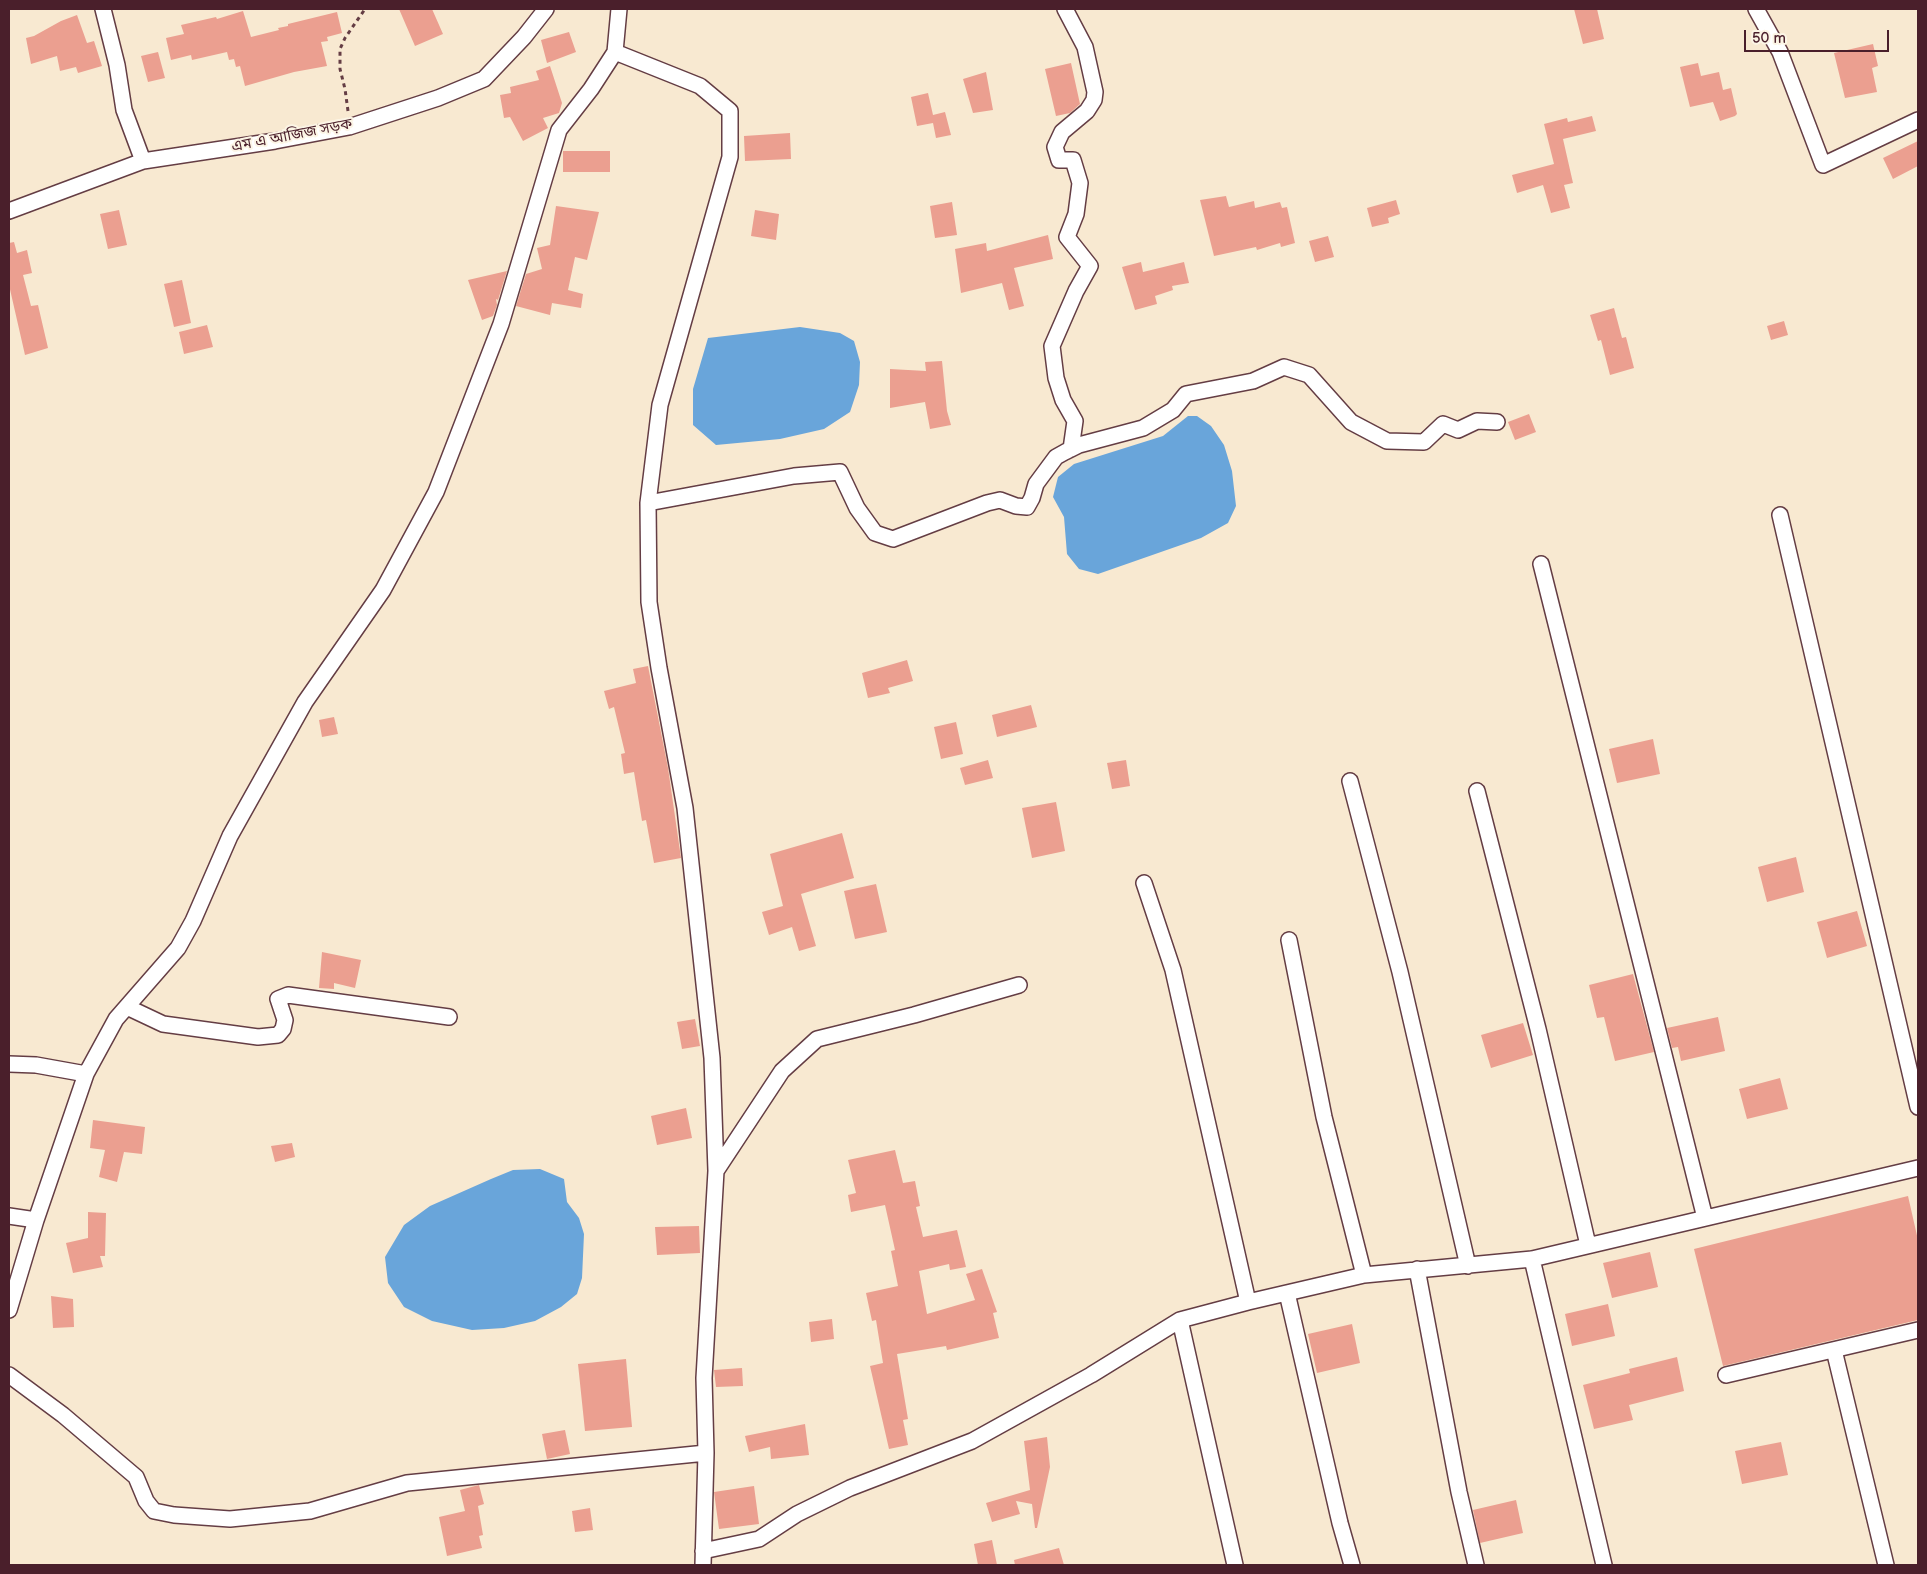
<!DOCTYPE html>
<html>
<head>
<meta charset="utf-8">
<style>
  body { margin:0 }
  #map { position:relative; width:1927px; height:1574px; overflow:hidden; background:#f8e9d1; font-family:"Balsamiq Sans",sans-serif }
  canvas { display:block }
  .frame { position:absolute; inset:0; border:10px solid #4a1f2b; pointer-events:none }
  .scale { position:absolute; left:1744px; top:30px; width:145px; height:22px; box-sizing:border-box; border:2px solid #4a1f2b; border-top:0; padding-left:6px; font-size:15px; line-height:18px; white-space:nowrap; color:#4a1f2b; -webkit-text-stroke:4px #fcf5e5; paint-order:stroke }
</style>
</head>
<body>
<div id="map">
<canvas width="1927" height="1574"></canvas>
<div class="frame"></div>
<div class="scale">50 m</div>
</div>
<script>
const ctx = document.querySelector('canvas').getContext('2d');
ctx.lineJoin = 'round';
function paint(path, color) { ctx.fillStyle = color; ctx.fill(path, 'evenodd'); }
const shape = rows => new Path2D(rows.map(r => 'M' + r).join(''));
function stroke(path, color, width, dash) { ctx.strokeStyle = color; ctx.lineWidth = width; ctx.lineCap = dash ? 'butt' : 'round'; ctx.setLineDash(dash || []); ctx.stroke(path); }
function write(font, color, halo, rows, align = 'center') {
  ctx.font = font + ' "Balsamiq Sans","Noto Sans Bengali",sans-serif'; ctx.lineWidth = 4; ctx.setLineDash([]); ctx.textBaseline = 'middle'; ctx.strokeStyle = halo; ctx.fillStyle = color; for (const [text, x, y, turn = 0] of rows) {
    ctx.save(); ctx.translate(x, y); ctx.rotate((+turn || 0) * Math.PI / 180); ctx.textAlign = isNaN(turn) ? turn : align; if (halo) ctx.strokeText(text, 0, 0); ctx.fillText(text, 0, 0); ctx.restore();
  }
}
paint(shape([
  [800,327,840,333,854,341,860,362,859,385,850,412,824,429,780,439,716,445,693,425,693,389,708,338],
  [1188,416,1197,416,1211,426,1224,445,1232,471,1236,506,1228,523,1201,538,1098,574,1079,569,1067,554,1064,517,1053,497,1058,477,1074,464,1163,436],
  [540,1169,564,1179,567,1202,579,1218,584,1234,582,1278,577,1294,561,1307,535,1321,504,1328,472,1330,432,1321,404,1307,388,1283,385,1257,404,1225,430,1206,491,1179,513,1170]
]), '#69a5da');
paint(shape([
  [399,9,432,9,443,34,415,46],
  [1574,9,1597,9,1604,39,1583,44],
  [243,11,251,37,279,30,278,28,288,26,288,24,337,12,342,33,327,37,328,41,321,42,327,66,294,72,245,86,240,66,236,67,234,59,229,60,227,52,192,60,191,55,171,60,166,38,184,34,181,25,216,17,217,19],
  [77,15,87,43,94,41,102,66,78,73,76,67,60,71,57,56,31,64,26,38,34,36,61,21],
  [569,32,576,52,547,63,541,40],
  [1873,44,1878,66,1872,68,1877,92,1845,98,1834,53],
  [158,52,165,78,148,82,141,56],
  [1071,63,1080,104,1070,113,1056,116,1045,69],
  [1698,63,1701,76,1719,72,1723,90,1731,88,1737,114,1735,116,1720,121,1713,102,1690,107,1680,67],
  [550,66,562,103,559,113,543,118,548,128,523,141,510,117,504,118,500,95,511,93,510,87,539,80,536,71],
  [986,72,993,110,973,113,963,79],
  [928,93,933,115,945,112,951,135,936,138,933,123,917,126,911,97],
  [1592,116,1596,131,1563,139,1573,183,1564,185,1570,208,1551,213,1543,185,1517,193,1512,175,1554,164,1544,124,1567,118,1568,122],
  [790,133,791,159,745,161,744,136],
  [1918,141,1918,166,1893,179,1883,158],
  [563,151,610,151,610,172,563,172],
  [1226,196,1229,207,1254,201,1255,208,1280,202,1282,208,1287,207,1295,243,1281,247,1280,243,1257,250,1256,247,1214,256,1200,200],
  [1396,200,1400,214,1388,218,1389,223,1372,227,1367,208],
  [952,202,957,235,935,238,930,206],
  [556,206,599,212,587,260,575,257,568,290,583,294,581,308,552,303,550,315,516,306,526,274,542,269,537,248,550,245],
  [119,210,127,245,108,249,100,214],
  [755,210,779,214,776,240,751,236],
  [1048,235,1053,259,1014,268,1024,306,1009,310,1002,283,961,293,955,249,986,243,987,251],
  [1328,236,1334,257,1315,262,1309,241],
  [14,242,17,253,27,250,32,273,23,275,31,306,38,305,48,348,25,355,9,285,9,243],
  [1141,262,1143,272,1184,262,1189,283,1172,286,1173,290,1155,296,1157,304,1135,310,1122,267],
  [507,271,498,300,496,299,497,305,493,316,482,320,468,280],
  [182,280,191,323,174,327,164,284],
  [1614,308,1622,338,1626,337,1634,368,1610,375,1601,340,1598,341,1590,315],
  [1784,321,1788,335,1771,340,1767,326],
  [207,325,213,347,184,354,179,332],
  [942,361,947,411,951,425,930,429,925,402,890,408,890,369,926,371,925,362],
  [1529,414,1536,432,1515,440,1508,422],
  [907,660,913,681,888,688,890,693,868,698,862,673],
  [648,666,668,768,681,858,654,863,646,820,642,821,634,772,624,774,621,754,625,753,614,707,609,709,604,691,636,683,633,669],
  [1031,705,1037,727,997,737,992,715],
  [334,717,338,734,322,737,319,720],
  [956,722,963,754,941,759,934,727],
  [1653,739,1660,774,1617,783,1609,749],
  [988,760,993,778,965,785,960,768],
  [1126,760,1130,786,1112,789,1107,763],
  [1056,802,1065,851,1032,858,1022,808],
  [842,833,854,878,801,894,816,946,799,951,792,927,769,935,762,912,783,906,770,854],
  [1796,857,1804,892,1767,902,1758,867],
  [876,884,887,932,855,939,844,891],
  [1857,911,1867,946,1827,958,1817,922],
  [322,952,361,960,355,988,334,983,334,989,319,988],
  [1633,974,1654,1052,1615,1061,1604,1017,1597,1018,1589,985],
  [1718,1017,1725,1051,1681,1061,1678,1047,1672,1048,1667,1028],
  [695,1019,700,1046,682,1049,677,1022],
  [1523,1023,1533,1055,1491,1068,1481,1035],
  [1780,1078,1788,1109,1747,1119,1739,1089],
  [686,1108,692,1138,657,1145,651,1116],
  [93,1120,145,1127,142,1154,124,1152,117,1182,99,1177,105,1150,90,1148],
  [292,1143,295,1157,275,1162,271,1146],
  [895,1150,903,1183,915,1181,920,1206,916,1207,923,1237,957,1230,966,1267,950,1270,949,1264,919,1271,927,1314,975,1300,966,1274,982,1269,997,1312,993,1313,999,1338,947,1350,946,1346,897,1354,908,1419,903,1420,908,1445,889,1449,870,1366,883,1363,876,1320,872,1321,866,1293,898,1286,891,1251,895,1250,885,1205,851,1212,848,1195,856,1193,848,1160],
  [1908,1196,1918,1240,1918,1320,1723,1366,1694,1249],
  [88,1212,106,1213,105,1256,100,1256,103,1267,73,1273,66,1243,88,1238],
  [699,1226,700,1253,657,1255,655,1227],
  [1650,1252,1658,1287,1612,1298,1603,1263],
  [51,1296,73,1299,74,1327,53,1328],
  [1608,1304,1615,1336,1572,1346,1565,1314],
  [832,1319,834,1339,811,1342,809,1322],
  [1352,1324,1360,1363,1317,1373,1308,1334],
  [1677,1357,1684,1391,1629,1405,1633,1420,1594,1429,1583,1385,1630,1373,1629,1369],
  [626,1359,632,1427,585,1431,578,1364],
  [742,1368,743,1386,716,1387,714,1370],
  [805,1424,809,1455,771,1459,770,1447,749,1452,745,1436],
  [565,1430,570,1454,547,1459,542,1434],
  [1047,1437,1050,1467,1037,1528,1035,1528,1032,1504,1016,1501,1020,1514,992,1522,986,1503,1030,1490,1024,1441],
  [1781,1442,1788,1475,1742,1484,1735,1451],
  [479,1485,484,1504,478,1506,483,1535,479,1536,482,1548,447,1556,439,1517,465,1511,460,1490],
  [754,1486,759,1524,719,1529,714,1492],
  [1516,1500,1523,1533,1480,1543,1473,1510],
  [590,1508,593,1530,575,1532,572,1511],
  [992,1540,997,1565,978,1565,974,1544],
  [1059,1548,1064,1565,1015,1565,1014,1560]
]), '#eb9f90');
const minor = shape([
  [103,9,117,65,124,110,143,161],
  [1065,9,1085,47,1095,92,1094,100,1087,111,1062,132,1055,147,1059,160,1073,160,1080,183,1076,214,1067,237,1090,266,1076,291,1052,346,1056,378,1063,400,1075,421,1071,449],
  [1756,9,1780,52,1823,165,1918,120],
  [615,52,700,86,730,111,730,157,660,405,648,503,649,602,659,668,685,808,712,1058,716,1171,704,1378,706,1453,703,1565],
  [9,211,143,161,275,141,349,127,438,98,484,79,524,37,546,9],
  [648,503,794,476,840,472,857,508,875,533,893,539,987,503,1000,500,1016,506,1027,507,1032,498,1036,484,1056,457,1065,452,1079,445,1143,428,1173,410,1186,394,1253,381,1284,367,1309,375,1351,422,1387,441,1424,442,1443,424,1458,430,1477,421,1497,422],
  [1780,515,1918,1107],
  [1541,564,1705,1218],
  [1350,781,1400,972,1468,1266],
  [1477,791,1538,1029,1588,1245],
  [1144,883,1173,970,1248,1302],
  [1289,940,1324,1117,1364,1275],
  [127,1007,163,1024,258,1037,278,1035,283,1029,285,1020,278,999,288,995,449,1017],
  [9,1064,36,1065,86,1074],
  [716,1171,782,1071,817,1039,914,1015,1019,985],
  [9,1216,36,1220],
  [1532,1259,1604,1565],
  [1417,1269,1459,1492,1476,1565],
  [1287,1293,1340,1523,1352,1565],
  [9,1310,36,1220,86,1074,116,1019,178,948,193,921,230,836,305,702,383,590,436,492,501,324,559,130,591,89,615,52,619,9],
  [1180,1320,1235,1565],
  [1834,1350,1886,1565],
  [9,1375,63,1415,136,1477,146,1501,154,1511,174,1515,230,1519,310,1511,407,1483,706,1453],
  [1726,1375,1918,1330],
  [703,1551,759,1539,797,1514,850,1488,972,1441,1091,1375,1180,1320,1248,1302,1364,1275,1532,1259,1918,1168]
]);
stroke(minor, '#643d44', 18);
stroke(shape([
  [348,111,345,89,340,69,340,49,345,38,365,9]
]), '#643d44', 3, [4, 4]);
stroke(minor, '#fff', 15);
write('15px', '#4a1f2b', '#fcf5e5', [
  ["এম এ আজিজ সড়ক",292,136,-11]
]);
</script>
</body>
</html>
